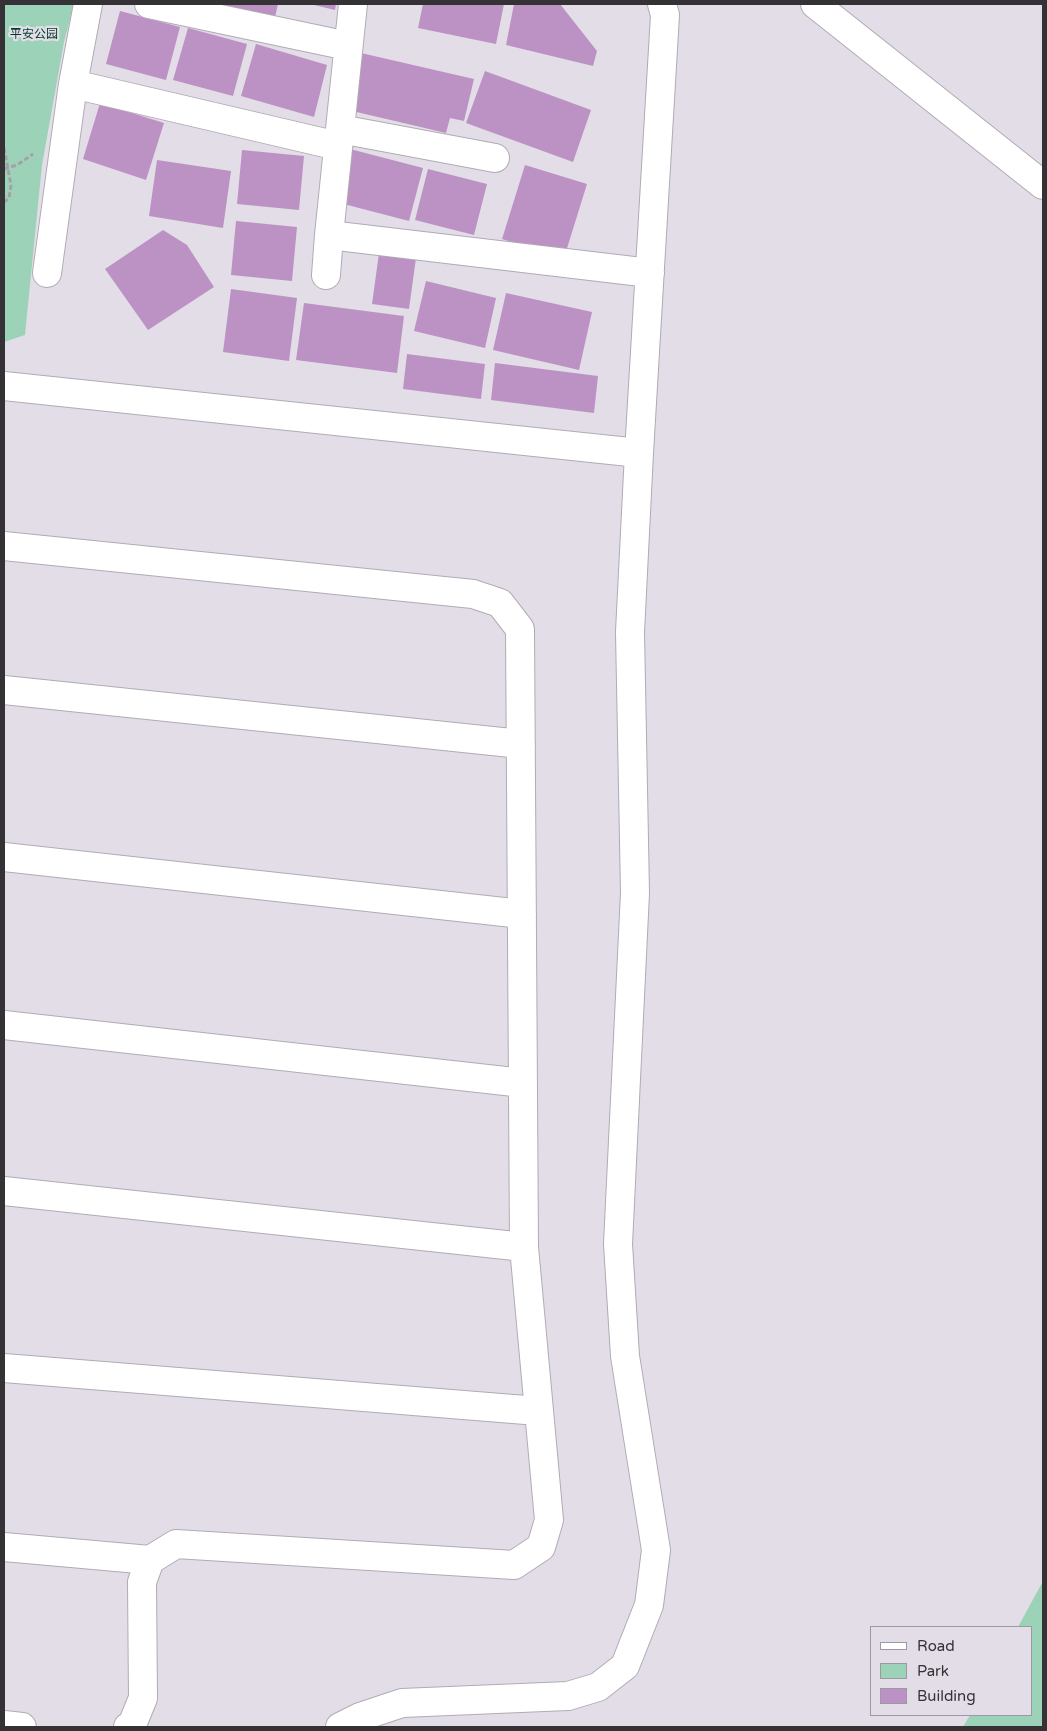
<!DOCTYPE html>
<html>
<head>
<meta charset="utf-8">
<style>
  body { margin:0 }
  #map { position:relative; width:1047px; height:1731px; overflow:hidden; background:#e3dde7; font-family:"Varela Round",sans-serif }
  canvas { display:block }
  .frame { position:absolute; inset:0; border:5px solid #353236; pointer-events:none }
  .legend { position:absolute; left:870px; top:1626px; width:162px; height:90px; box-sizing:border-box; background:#e3dde7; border:1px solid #9d99a0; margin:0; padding:6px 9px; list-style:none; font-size:15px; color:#353236 }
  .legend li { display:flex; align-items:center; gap:10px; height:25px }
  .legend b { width:25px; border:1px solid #9d99a0 }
</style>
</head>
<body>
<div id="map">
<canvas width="1047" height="1731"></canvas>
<div class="frame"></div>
<ul class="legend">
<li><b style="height:6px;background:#fff"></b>Road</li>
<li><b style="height:14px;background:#9cd3b8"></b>Park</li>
<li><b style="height:14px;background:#bc92c4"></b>Building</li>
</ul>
</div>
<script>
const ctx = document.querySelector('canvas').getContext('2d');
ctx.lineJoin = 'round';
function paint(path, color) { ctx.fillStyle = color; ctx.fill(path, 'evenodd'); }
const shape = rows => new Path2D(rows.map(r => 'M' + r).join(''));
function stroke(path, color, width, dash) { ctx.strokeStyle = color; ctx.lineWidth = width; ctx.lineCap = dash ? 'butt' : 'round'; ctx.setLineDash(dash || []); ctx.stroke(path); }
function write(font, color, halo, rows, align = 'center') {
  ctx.font = font + ' "Varela Round","Noto Sans SC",sans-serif'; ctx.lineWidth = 4.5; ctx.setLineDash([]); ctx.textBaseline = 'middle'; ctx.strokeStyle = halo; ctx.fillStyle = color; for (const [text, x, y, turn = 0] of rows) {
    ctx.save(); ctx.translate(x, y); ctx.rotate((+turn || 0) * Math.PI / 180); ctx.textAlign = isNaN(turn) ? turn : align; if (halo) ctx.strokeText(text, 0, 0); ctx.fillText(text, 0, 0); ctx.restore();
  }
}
paint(shape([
  [4,4,74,4,64,42,42,165,25,335,4,342],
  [1043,1581,1043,1727,963,1727,970,1715,1031,1715,1031,1627,1018,1627]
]), '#9cd3b8');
paint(shape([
  [191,4,278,4,273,26],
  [310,4,336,4,335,10],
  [423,4,504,4,496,44,418,28],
  [514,4,560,4,597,51,593,66,506,45],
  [120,11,180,27,166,80,106,64],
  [188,28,247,44,233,96,173,80],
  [256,44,327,65,314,117,241,96],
  [361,53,474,79,464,121,450,118,446,133,348,110],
  [485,71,591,110,573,162,466,123],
  [100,103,164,123,146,180,83,159],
  [350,149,423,168,409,221,336,202],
  [242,150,304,156,299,210,237,204],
  [157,160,231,171,223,228,149,216],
  [525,165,587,184,564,258,502,239],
  [428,169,487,184,474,235,415,220],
  [236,221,297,227,292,281,231,275],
  [163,230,187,245,214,287,148,330,105,269],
  [379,253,416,258,409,309,372,304],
  [426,281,496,298,485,348,414,331],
  [231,289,297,298,289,361,223,352],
  [506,293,592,312,579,370,493,350],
  [304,303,404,316,397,373,296,360],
  [407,354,485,364,481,399,403,389],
  [495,363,598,376,594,413,491,400]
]), '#bc92c4');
const minor = shape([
  [149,4,348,46],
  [815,4,1043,185],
  [73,84,338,146],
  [340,129,495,158],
  [329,235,650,273],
  [47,273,73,84,88,4],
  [326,275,329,235,353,4],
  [4,386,639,453,665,15,662,4],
  [4,546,473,594,500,603,520,629,524,1247,549,1520,541,1547,514,1565,176,1544,150,1560,142,1582,143,1698,132,1725,128,1727],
  [4,690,521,744],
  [4,857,522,914],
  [4,1025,523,1083],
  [4,1191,524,1247],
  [4,1368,538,1411],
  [4,1547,150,1560],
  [4,1725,22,1727],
  [340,1727,360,1717,402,1703,568,1696,598,1687,625,1666,649,1605,656,1550,625,1356,618,1244,635,893,630,632,639,453]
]);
stroke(minor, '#b0abb4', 30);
stroke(shape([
  [4,148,11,185,9,198,4,202],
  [4,169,17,165,33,154]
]), '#a5a0a8', 3, [5, 2.5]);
stroke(minor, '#fff', 28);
write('12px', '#003c27', '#e3dde7', [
  ["平安公园",34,35]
]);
</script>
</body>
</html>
